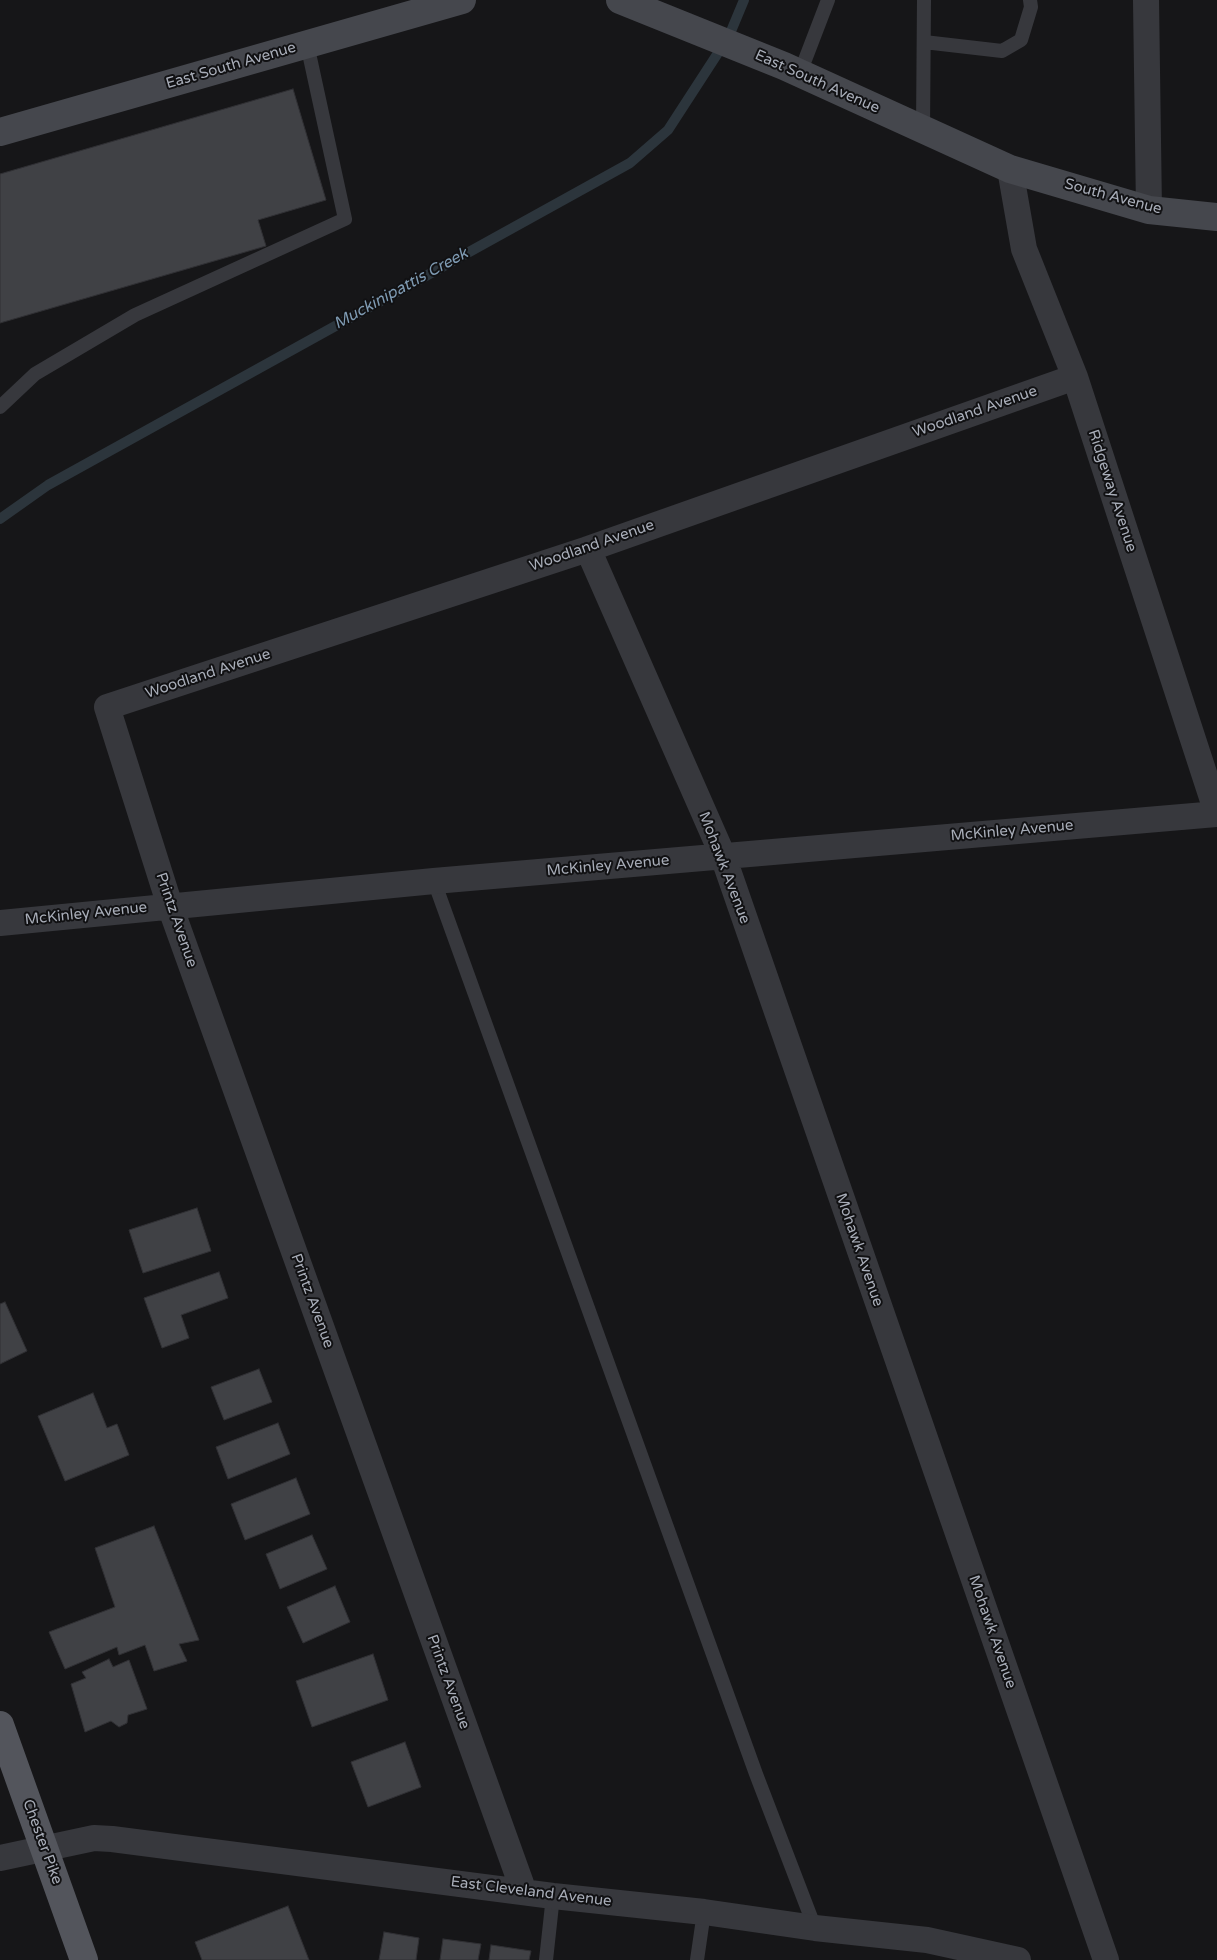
<!DOCTYPE html>
<html>
<head>
<meta charset="utf-8">
<style>
  body { margin:0 }
  canvas { display:block; background:#161618 }
</style>
</head>
<body>
<canvas width="1217" height="1960"></canvas>
<script>
const ctx = document.querySelector('canvas').getContext('2d');
ctx.lineJoin = 'round';
const shape = rows => new Path2D(rows.map(r => 'M' + r).join(''));
function stroke(path, color, width, dash) { ctx.strokeStyle = color; ctx.lineWidth = width; ctx.lineCap = dash ? 'butt' : 'round'; ctx.setLineDash(dash || []); ctx.stroke(path); }
function paint(path, color) { ctx.fillStyle = color; ctx.fill(path, 'evenodd'); }
function write(font, color, halo, rows, align = 'center') {
  ctx.font = font + ' "Varela Round",sans-serif'; ctx.lineWidth = 4; ctx.setLineDash([]); ctx.textBaseline = 'middle'; ctx.strokeStyle = halo; ctx.fillStyle = color; for (const [text, x, y, turn = 0] of rows) {
    ctx.save(); ctx.translate(x, y); ctx.rotate((+turn || 0) * Math.PI / 180); ctx.textAlign = isNaN(turn) ? turn : align; if (halo) ctx.strokeText(text, 0, 0); ctx.fillText(text, 0, 0); ctx.restore();
  }
}
stroke(shape([
  [0,519,48,485,630,163,668,130,729,36,744,0]
]), '#2c353c', 10);
const building = shape([
  [293,89,326,200,258,220,266,246,0,323,0,174,293,89],
  [197,1208,211,1251,143,1273,129,1230,197,1208],
  [219,1272,228,1298,181,1315,189,1338,162,1348,144,1298,219,1272],
  [5,1302,27,1351,0,1364,0,1304,5,1302],
  [259,1369,272,1402,224,1420,211,1387,259,1369],
  [93,1393,107,1428,117,1424,129,1455,65,1481,38,1416,93,1393],
  [278,1423,290,1454,228,1479,216,1447,278,1423],
  [296,1478,310,1514,245,1540,231,1504,296,1478],
  [154,1526,199,1640,179,1644,187,1661,154,1671,145,1645,119,1655,117,1647,65,1669,49,1632,115,1607,95,1548,154,1526],
  [312,1535,327,1569,280,1589,266,1554,312,1535],
  [335,1586,350,1622,303,1643,287,1607,335,1586],
  [373,1654,388,1700,312,1727,296,1681,373,1654],
  [109,1659,113,1667,129,1660,147,1709,128,1715,127,1723,119,1727,111,1721,85,1732,71,1684,86,1678,82,1672,109,1659],
  [405,1742,421,1787,368,1807,351,1762,405,1742],
  [288,1906,309,1960,202,1960,195,1942,288,1906],
  [384,1932,419,1938,416,1960,379,1960,384,1932],
  [443,1939,481,1944,478,1960,440,1960,443,1939],
  [491,1945,531,1951,529,1960,489,1960,491,1945]
]);
paint(building, '#404145');
stroke(building, '#303034', 1);
stroke(shape([
  [924,42,1002,51,1021,40,1031,7,1030,0],
  [800,73,828,0],
  [923,129,924,0],
  [0,407,35,374,135,315,345,219,307,44],
  [434,881,756,1774,815,1928],
  [546,1960,553,1896],
  [697,1960,704,1912]
]), '#37383d', 14);
stroke(shape([
  [1146,0,1149,210],
  [1010,169,1024,249,1075,377,1217,813],
  [588,549,723,856,1106,1960],
  [0,923,434,881,1217,814],
  [0,1858,94,1838,112,1839,553,1896,704,1912,815,1928,927,1940,1018,1960],
  [524,1892,170,906,107,707,588,549,1075,377]
]), '#37383d', 26);
stroke(shape([
  [620,0,784,66,1010,169,1149,210,1217,217],
  [0,132,462,0]
]), '#45474d', 28);
stroke(shape([
  [0,1725,84,1960]
]), '#53555c', 28);
write('15px', '#a8adb8', '#111113', [
  ["East South Avenue",231,66,-16],
  ["East South Avenue",817,82,24],
  ["South Avenue",1113,197,15],
  ["Woodland Avenue",975,412,-19],
  ["Ridgeway Avenue",1112,491,72],
  ["Woodland Avenue",592,546,-19],
  ["Woodland Avenue",208,674,-18],
  ["McKinley Avenue",1012,831,-5],
  ["McKinley Avenue",608,866,-5],
  ["Mohawk Avenue",724,868,69],
  ["McKinley Avenue",86,914,-6],
  ["Printz Avenue",176,920,71],
  ["Mohawk Avenue",859,1250,71],
  ["Printz Avenue",312,1301,70],
  ["Mohawk Avenue",992,1632,71],
  ["Printz Avenue",448,1682,70],
  ["Chester Pike",42,1842,70],
  ["East Cleveland Avenue",531,1892,7]
]);
write('italic 16px', '#7f9bb3', '#111113', [
  ["Muckinipattis Creek",401,289,-29]
]);
</script>
</body>
</html>
